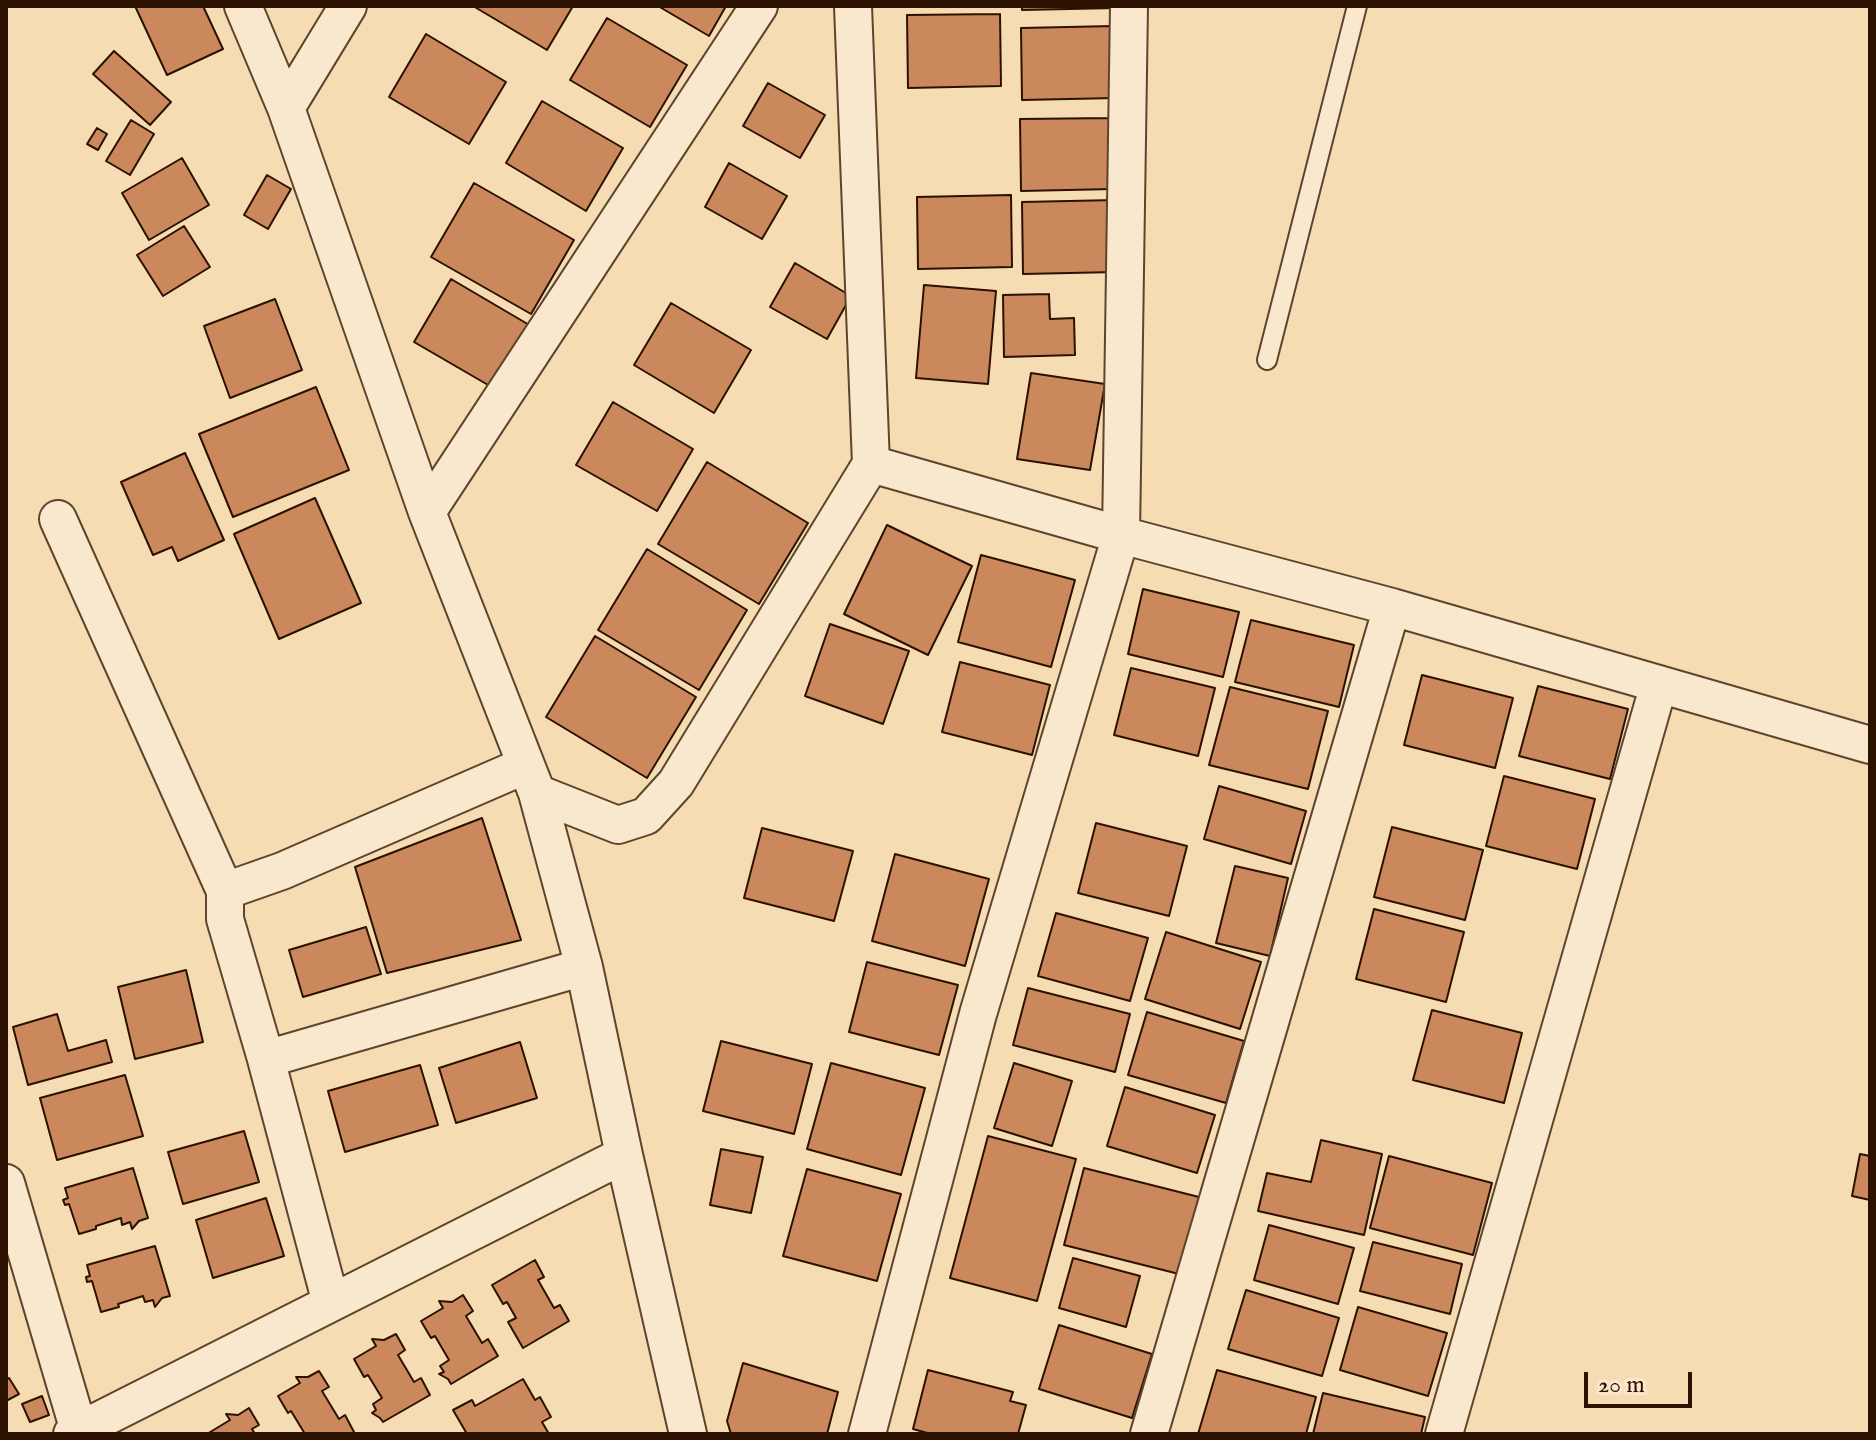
<!DOCTYPE html>
<html>
<head>
<meta charset="utf-8">
<style>
  body { margin:0 }
  #map { position:relative; width:1876px; height:1440px; overflow:hidden; background:#f6dcb2; font-family:"IM FELL English",serif }
  canvas { display:block }
  .frame { position:absolute; inset:0; border:8px solid #2b1100; pointer-events:none }
  .scale { position:absolute; left:1584px; top:1372px; width:108px; height:36px; box-sizing:border-box; border:4px solid #2b1100; border-top:0; padding-left:10px; font-size:24px; line-height:28px; white-space:nowrap; color:#2b1100; -webkit-text-stroke:6px #f9e8cd; paint-order:stroke }
</style>
</head>
<body>
<div id="map">
<canvas width="1876" height="1440"></canvas>
<div class="frame"></div>
<div class="scale">20 m</div>
</div>
<script>
const ctx = document.querySelector('canvas').getContext('2d');
ctx.lineJoin = 'round';
function paint(path, color) { ctx.fillStyle = color; ctx.fill(path, 'evenodd'); }
const shape = rows => new Path2D(rows.map(r => 'M' + r).join(''));
function stroke(path, color, width, dash) { ctx.strokeStyle = color; ctx.lineWidth = width; ctx.lineCap = dash ? 'butt' : 'round'; ctx.setLineDash(dash || []); ctx.stroke(path); }
const building = shape([
  [135,6,203,6,223,49,167,75,135,6],
  [473,6,573,6,547,50,473,6],
  [658,6,726,6,709,36,658,6],
  [1022,6,1115,6,1116,8,1022,10,1022,6],
  [1000,14,1001,86,908,88,907,15,1000,14],
  [607,18,687,65,650,127,570,80,607,18],
  [1115,26,1116,98,1022,100,1021,28,1115,26],
  [426,34,506,82,469,144,389,97,426,34],
  [114,51,171,102,150,125,93,74,114,51],
  [768,83,825,115,800,158,743,126,768,83],
  [542,101,623,148,586,211,506,163,542,101],
  [1113,118,1114,189,1021,191,1020,119,1113,118],
  [131,120,154,134,130,175,106,161,131,120],
  [97,128,107,134,98,150,87,144,97,128],
  [182,158,209,205,149,240,122,193,182,158],
  [729,163,787,196,762,239,705,207,729,163],
  [267,175,291,189,268,229,244,215,267,175],
  [474,183,574,240,531,314,431,257,474,183],
  [1011,195,1012,267,918,269,917,197,1011,195],
  [1116,200,1116,272,1023,274,1022,202,1116,200],
  [184,226,210,267,163,296,137,255,184,226],
  [795,263,851,296,827,339,770,307,795,263],
  [451,279,531,326,495,389,414,342,451,279],
  [924,285,996,291,988,384,916,378,924,285],
  [1049,294,1050,319,1074,318,1075,355,1004,357,1003,295,1049,294],
  [275,299,302,370,230,398,204,326,275,299],
  [671,303,751,350,714,413,634,365,671,303],
  [1031,373,1105,384,1090,470,1017,459,1031,373],
  [316,387,349,470,233,517,199,434,316,387],
  [613,402,693,449,657,511,576,465,613,402],
  [185,453,224,540,178,561,172,547,153,555,121,482,185,453],
  [707,462,808,523,759,604,658,544,707,462],
  [315,498,361,603,279,639,234,534,315,498],
  [887,525,972,566,928,655,844,614,887,525],
  [647,549,747,610,699,690,598,630,647,549],
  [981,555,1075,580,1051,667,958,642,981,555],
  [1143,589,1239,612,1223,677,1128,654,1143,589],
  [1251,620,1354,645,1339,707,1235,682,1251,620],
  [830,624,909,651,883,724,805,696,830,624],
  [595,636,696,697,647,778,546,717,595,636],
  [960,662,1050,685,1032,755,942,732,960,662],
  [1131,668,1215,688,1198,756,1114,735,1131,668],
  [1422,675,1513,698,1495,768,1404,745,1422,675],
  [1538,686,1628,709,1610,779,1519,756,1538,686],
  [1230,687,1328,711,1308,789,1209,765,1230,687],
  [1504,776,1595,799,1577,869,1486,846,1504,776],
  [1219,786,1306,811,1291,864,1204,839,1219,786],
  [482,818,521,940,387,973,355,867,482,818],
  [1096,823,1187,846,1169,916,1078,893,1096,823],
  [1392,827,1483,850,1465,920,1374,897,1392,827],
  [762,828,853,851,834,921,744,898,762,828],
  [895,854,989,879,965,966,872,941,895,854],
  [1235,866,1288,878,1270,956,1216,943,1235,866],
  [1374,909,1464,932,1446,1002,1356,979,1374,909],
  [1056,913,1148,938,1130,1001,1038,976,1056,913],
  [366,927,381,974,303,997,289,950,366,927],
  [1166,932,1261,962,1240,1029,1145,999,1166,932],
  [867,962,958,985,939,1055,849,1032,867,962],
  [186,970,203,1042,135,1059,118,987,186,970],
  [1028,988,1130,1014,1115,1072,1013,1045,1028,988],
  [1432,1010,1522,1033,1504,1103,1413,1080,1432,1010],
  [1147,1012,1244,1041,1226,1103,1128,1075,1147,1012],
  [57,1014,68,1051,106,1040,112,1062,28,1085,13,1027,57,1014],
  [721,1041,812,1064,794,1134,703,1111,721,1041],
  [520,1042,537,1098,456,1123,439,1068,520,1042],
  [831,1063,925,1088,901,1175,807,1149,831,1063],
  [1014,1063,1072,1081,1052,1146,994,1128,1014,1063],
  [420,1065,438,1125,345,1152,328,1091,420,1065],
  [125,1075,143,1136,57,1160,40,1098,125,1075],
  [1125,1087,1215,1115,1197,1173,1107,1146,1125,1087],
  [244,1131,259,1182,183,1204,168,1152,244,1131],
  [988,1136,1076,1159,1037,1301,950,1278,988,1136],
  [1321,1140,1382,1154,1364,1235,1258,1211,1267,1173,1311,1182,1321,1140],
  [721,1149,763,1157,751,1213,710,1205,721,1149],
  [1860,1154,1870,1156,1870,1200,1852,1196,1860,1154],
  [1389,1156,1492,1183,1473,1255,1370,1228,1389,1156],
  [133,1168,148,1218,139,1221,132,1229,130,1222,122,1225,121,1218,96,1226,96,1229,79,1234,69,1204,65,1205,63,1200,68,1198,65,1188,133,1168],
  [1084,1168,1199,1197,1179,1274,1064,1245,1084,1168],
  [807,1169,901,1194,877,1281,783,1256,807,1169],
  [266,1198,284,1256,213,1278,196,1220,266,1198],
  [1269,1225,1354,1248,1338,1304,1254,1280,1269,1225],
  [1373,1242,1462,1264,1450,1314,1360,1291,1373,1242],
  [155,1246,170,1296,162,1298,155,1307,153,1300,145,1302,143,1296,118,1304,119,1307,101,1312,92,1281,87,1282,86,1277,90,1276,87,1265,155,1246],
  [1073,1258,1140,1276,1126,1327,1059,1308,1073,1258],
  [535,1260,544,1277,538,1280,554,1308,560,1305,569,1321,523,1348,508,1322,516,1318,507,1302,503,1304,492,1285,535,1260],
  [1246,1290,1339,1318,1322,1376,1228,1349,1246,1290],
  [463,1295,473,1311,466,1316,482,1343,488,1339,498,1356,451,1384,448,1379,439,1374,444,1372,440,1366,449,1360,435,1336,431,1338,421,1321,443,1308,439,1301,452,1302,463,1295],
  [1358,1307,1447,1333,1428,1396,1340,1370,1358,1307],
  [1059,1325,1152,1354,1132,1418,1039,1389,1059,1325],
  [396,1334,405,1350,398,1355,414,1382,421,1378,430,1395,383,1422,380,1418,372,1413,376,1410,373,1404,382,1398,368,1375,364,1377,354,1359,376,1346,372,1339,384,1340,396,1334],
  [743,1363,838,1392,827,1434,731,1434,727,1421,743,1363],
  [928,1370,1013,1392,1010,1401,1026,1405,1018,1434,931,1434,913,1429,928,1370],
  [1217,1370,1316,1397,1306,1434,1198,1434,1217,1370],
  [319,1371,329,1387,322,1391,339,1419,345,1415,354,1432,351,1434,305,1434,291,1411,288,1413,278,1396,300,1383,296,1377,308,1377,319,1371],
  [9,1378,19,1394,6,1401,6,1380,9,1378],
  [523,1379,535,1400,540,1397,551,1417,542,1422,549,1434,467,1434,453,1410,472,1400,475,1406,523,1379],
  [1323,1393,1425,1417,1421,1434,1313,1434,1323,1393],
  [42,1396,49,1415,30,1422,22,1404,42,1396],
  [249,1408,259,1425,252,1429,255,1434,207,1434,230,1420,226,1414,238,1415,249,1408]
]);
paint(building, '#cb885d');
stroke(building, '#2b1100', 2);
const service = shape([
  [1267,360,1357,6]
]);
const minor = shape([
  [243,6,286,108,427,512,537,793,584,967,624,1155,688,1434],
  [286,108,348,6],
  [871,464,1121,535,1129,6],
  [427,512,759,6],
  [58,519,225,891],
  [1392,607,1870,745],
  [537,793,618,825,646,816,676,783,871,464,853,6],
  [266,1059,584,967],
  [6,1183,79,1431],
  [331,1303,266,1059,225,919,225,891,282,871,526,765],
  [72,1434,624,1155],
  [867,1434,978,1014,1121,535,1392,607,1149,1434],
  [1444,1434,1659,684]
]);
stroke(service, '#5e442c', 22);
stroke(minor, '#5e442c', 40);
stroke(service, '#f9e8cd', 18);
stroke(minor, '#f9e8cd', 36);
</script>
</body>
</html>
